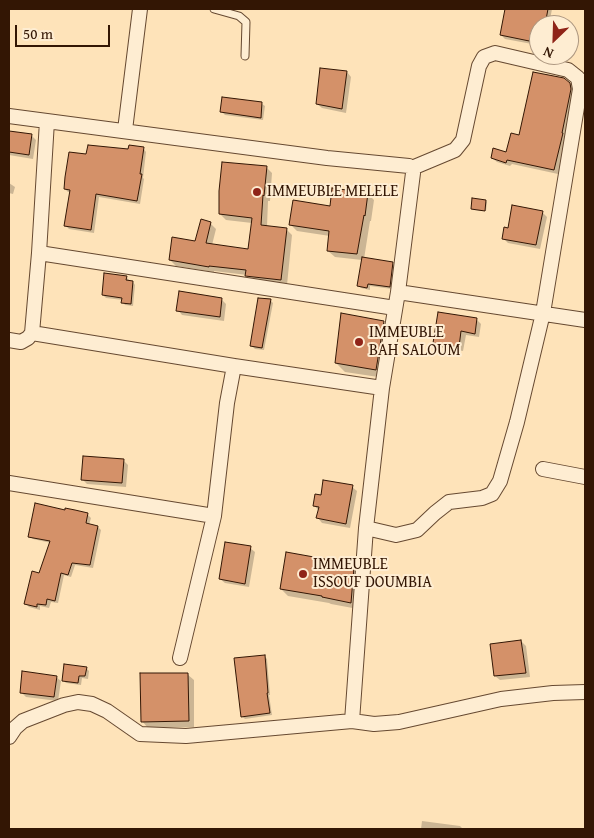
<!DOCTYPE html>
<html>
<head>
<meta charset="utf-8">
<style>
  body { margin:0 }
  #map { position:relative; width:594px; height:838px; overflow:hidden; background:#fee3b9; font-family:"Gentium Book Plus",serif }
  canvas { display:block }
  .frame { position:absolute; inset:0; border:10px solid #331604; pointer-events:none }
  .north { position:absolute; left:529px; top:15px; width:50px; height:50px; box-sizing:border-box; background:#feedd2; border:1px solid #ad9780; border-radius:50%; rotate:204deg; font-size:14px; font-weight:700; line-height:20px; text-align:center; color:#331604 }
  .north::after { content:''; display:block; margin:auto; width:18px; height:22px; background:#8f2418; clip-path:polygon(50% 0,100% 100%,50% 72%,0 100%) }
  .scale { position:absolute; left:15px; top:25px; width:95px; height:22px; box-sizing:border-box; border:2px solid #331604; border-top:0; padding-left:6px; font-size:15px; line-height:18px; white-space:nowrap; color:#331604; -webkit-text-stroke:4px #feedd2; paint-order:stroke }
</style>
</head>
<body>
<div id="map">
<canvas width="594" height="838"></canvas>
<div class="frame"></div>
<div class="north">N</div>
<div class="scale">50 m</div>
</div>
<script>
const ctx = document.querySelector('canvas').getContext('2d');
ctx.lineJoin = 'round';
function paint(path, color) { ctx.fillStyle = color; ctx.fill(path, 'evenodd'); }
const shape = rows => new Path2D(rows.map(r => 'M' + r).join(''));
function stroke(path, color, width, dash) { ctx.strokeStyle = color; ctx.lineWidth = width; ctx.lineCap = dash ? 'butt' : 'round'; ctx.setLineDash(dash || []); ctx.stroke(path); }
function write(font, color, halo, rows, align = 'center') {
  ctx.font = font + ' "Gentium Book Plus",serif'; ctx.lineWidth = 4; ctx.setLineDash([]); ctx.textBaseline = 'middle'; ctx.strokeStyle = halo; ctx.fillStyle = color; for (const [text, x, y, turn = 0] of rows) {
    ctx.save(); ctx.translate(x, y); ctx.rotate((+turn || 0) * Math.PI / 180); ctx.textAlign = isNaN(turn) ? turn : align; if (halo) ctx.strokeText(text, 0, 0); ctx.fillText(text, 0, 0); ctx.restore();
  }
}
paint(shape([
  [506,9,552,9,549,25,539,25,539,53,535,52,531,48,532,44,505,39,501,35],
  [347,72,351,77,346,113,322,108,317,104],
  [569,84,574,89,567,138,558,174,512,164,510,166,497,162,492,158,507,153,520,137],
  [262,104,265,106,263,120,225,115,222,112],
  [9,132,31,135,36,140,33,159,9,155],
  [143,148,146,152,143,178,144,179,140,204,99,197,94,233,69,229,66,226,71,192,68,192,65,189,87,156],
  [266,167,272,173,270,201,268,201,267,227,286,229,292,235,287,285,253,281,247,275,214,271,214,272,176,266,170,260,196,242,210,223,216,229,212,245,249,250,252,223,226,220,220,214],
  [9,183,15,187,13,194,9,193],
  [368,194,374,200,371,221,370,221,364,259,392,263,395,266,392,289,370,286,370,290,361,288,358,285,362,260,335,257,328,251,330,236,297,231,290,224,331,207],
  [486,201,487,202,486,211,473,210,472,209],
  [542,212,547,217,540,249,508,243,503,238,509,229],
  [126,277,129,280,129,282,133,282,135,285,133,306,125,305,123,302,123,300,106,298,103,295],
  [222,300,226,304,224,321,182,315,178,310],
  [270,300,273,303,264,350,255,349,252,346],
  [477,320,481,324,479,337,466,335,463,351,439,347,434,343],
  [384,323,393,332,385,378,345,372,336,363],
  [123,460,128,465,126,487,87,484,83,480],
  [352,487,357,491,350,528,322,523,318,518,319,511,314,505,322,496],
  [88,515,91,518,89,525,98,527,101,530,93,568,75,565,71,577,64,575,58,603,51,602,49,608,40,606,40,610,29,607,26,604,40,574,51,543,33,539,29,536],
  [250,548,255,552,249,587,225,583,220,579],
  [325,560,328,563,354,568,361,575,358,609,331,604,329,603,288,596,281,589],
  [521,641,526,646,530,677,500,680,495,676],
  [264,656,267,659,270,695,269,695,272,715,245,719,242,716],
  [86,668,89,671,88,679,82,678,81,685,66,683,63,680],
  [187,674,194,680,194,727,148,728,142,721],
  [56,677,61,681,58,701,26,697,21,692],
  [422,821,460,826,463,829,421,829]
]), '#0003');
const building = shape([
  [505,9,548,9,545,25,539,25,539,43,500,35,505,9],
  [320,68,347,71,342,109,316,104,320,68],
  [533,72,564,78,570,83,571,89,562,133,563,133,554,170,507,160,506,163,491,158,493,148,506,152,511,133,519,135,533,72],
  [222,97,262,102,261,118,220,112,222,97],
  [9,131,32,134,29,155,9,152,9,131],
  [88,145,128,149,129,145,144,147,140,174,142,174,137,201,96,194,91,230,64,226,70,190,64,189,65,177,69,152,86,154,88,145],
  [222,162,267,166,264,196,263,195,261,225,287,228,281,280,245,276,246,270,209,266,209,267,169,260,172,237,195,241,201,219,211,222,206,243,248,249,252,218,219,214,219,191,222,162],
  [332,188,368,193,365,216,364,215,357,254,327,251,329,231,289,225,293,200,330,206,332,188],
  [472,198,486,200,485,211,471,209,472,198],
  [512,205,543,211,536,245,502,239,504,227,508,228,512,205],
  [362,257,393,262,390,287,368,284,367,288,357,286,362,257],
  [104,273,127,276,126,280,133,281,131,304,121,303,122,298,102,295,104,273],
  [179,291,222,298,220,317,176,311,179,291],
  [258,298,271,299,262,348,250,346,258,298],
  [438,312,477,318,475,334,461,331,459,347,433,343,438,312],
  [341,313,384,321,376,370,335,363,341,313],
  [83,456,124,459,122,483,81,480,83,456],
  [323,480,353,485,346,524,316,518,319,507,313,506,315,494,321,495,323,480],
  [35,503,65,510,65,508,75,510,88,513,86,523,98,526,90,565,72,563,68,575,61,573,55,601,47,599,46,605,37,604,37,607,24,604,32,571,39,573,50,541,28,537,35,503],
  [225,542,251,546,245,584,219,579,225,542],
  [286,552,325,559,325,561,354,567,351,603,322,597,322,596,280,589,286,552],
  [521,640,526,673,494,676,490,644,521,640],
  [265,655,268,693,267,693,270,713,241,717,234,658,265,655],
  [64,664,87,667,85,676,79,676,78,683,62,681,64,664],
  [22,671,57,676,54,697,20,693,22,671],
  [140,673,188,673,189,721,141,722,140,673]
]);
paint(building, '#d49169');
stroke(building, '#331604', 1);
const service = shape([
  [214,9,239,16,246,22,245,56]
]);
const minor = shape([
  [9,116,327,158,409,166,412,168,413,173,398,292],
  [125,130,140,9],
  [39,253,395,308],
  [32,333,234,366,382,388],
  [9,340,21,342,28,338,32,333,39,253,47,121],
  [543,469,585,477],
  [9,483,214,516],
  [366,528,396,535,417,530,435,513,449,502,482,498,492,494,500,481,517,422,543,313,580,89,578,78,568,70,495,53,484,57,479,66,463,140,455,150,412,168],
  [180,658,214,516,227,403,234,366],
  [352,721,366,528,382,388,398,292,585,320],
  [9,737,15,728,23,721,64,705,78,702,92,704,107,711,140,734,186,736,352,721,374,724,399,722,501,699,553,693,585,692]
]);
stroke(service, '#664931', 9);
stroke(minor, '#664931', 16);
stroke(service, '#feedd2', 7);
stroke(minor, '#feedd2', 14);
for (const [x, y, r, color] of [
  [257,192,5,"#8f2418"],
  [359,342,5,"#8f2418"],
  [303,574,5,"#8f2418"]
]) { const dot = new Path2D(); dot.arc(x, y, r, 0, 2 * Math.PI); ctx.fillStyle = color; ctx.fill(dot); stroke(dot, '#feedd2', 2); }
write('16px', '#331604', '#feedd2', [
  ["IMMEUBLE MELELE",267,192],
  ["IMMEUBLE",369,333],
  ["BAH SALOUM",369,351],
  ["IMMEUBLE",313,565],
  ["ISSOUF DOUMBIA",313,583]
], 'left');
</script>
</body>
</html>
